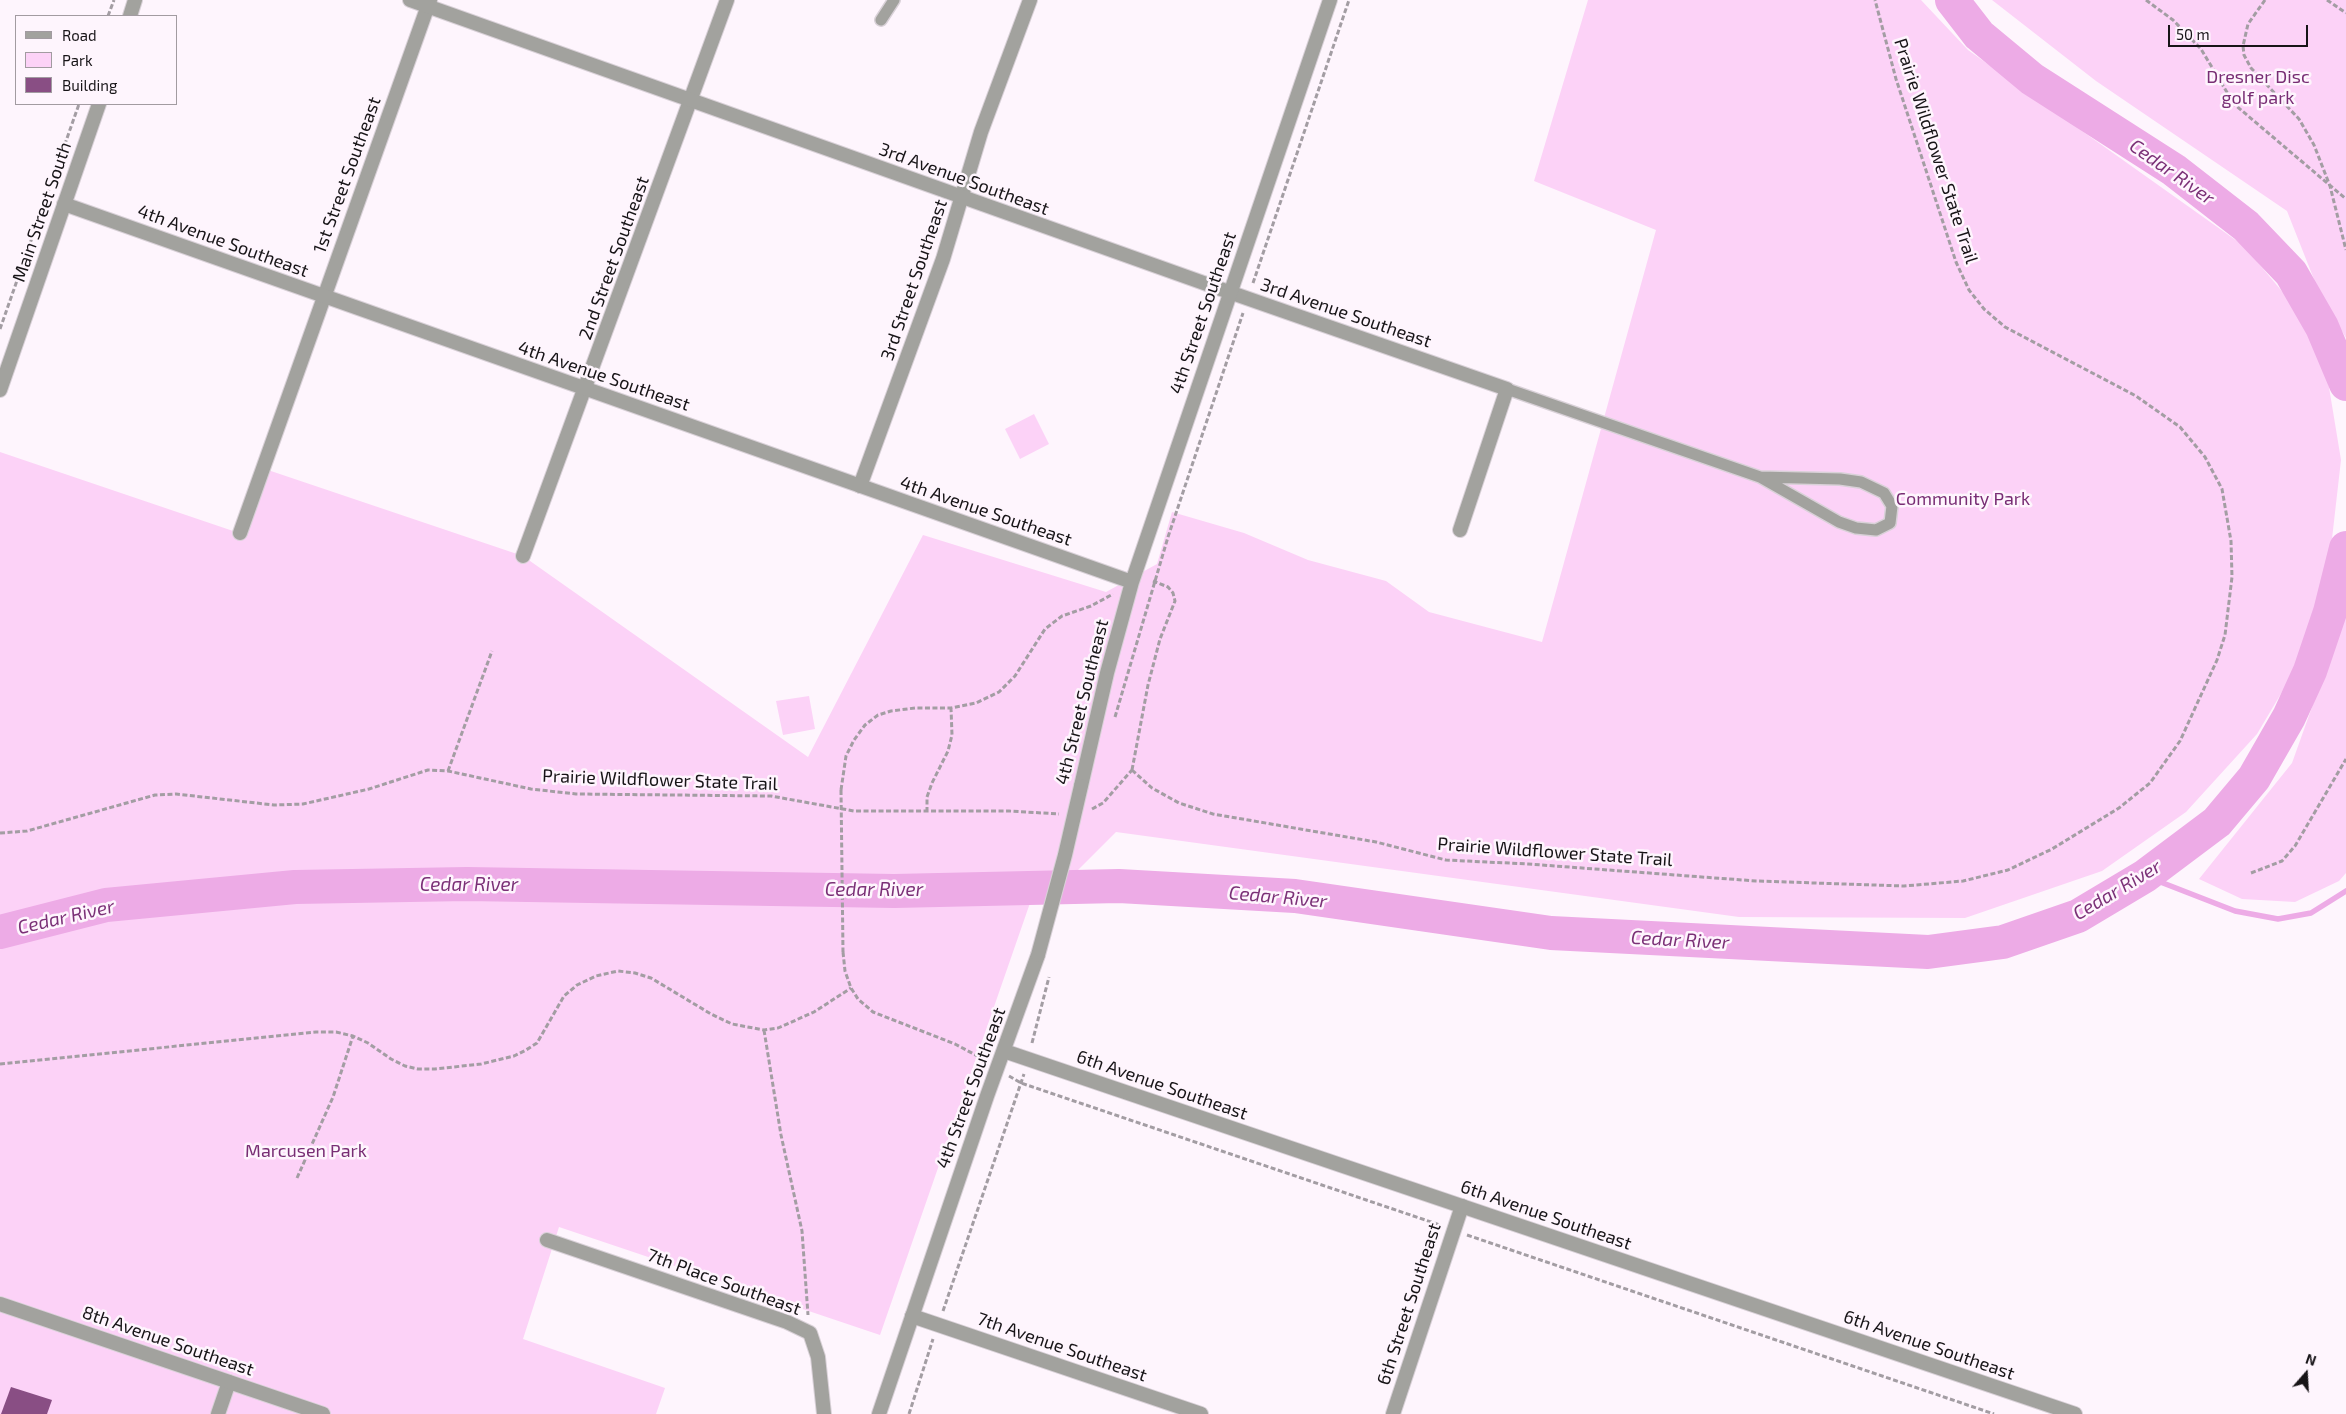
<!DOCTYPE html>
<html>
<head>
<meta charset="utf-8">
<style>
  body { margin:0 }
  #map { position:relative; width:2346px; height:1414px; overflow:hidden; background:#fef5fd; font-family:"Exo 2",sans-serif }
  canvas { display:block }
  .legend { position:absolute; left:15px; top:15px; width:162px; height:90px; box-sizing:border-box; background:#fef5fd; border:1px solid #a29ba1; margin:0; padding:6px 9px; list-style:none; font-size:15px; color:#171417 }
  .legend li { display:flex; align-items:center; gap:10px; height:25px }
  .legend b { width:25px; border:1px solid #a29ba1 }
  .north { position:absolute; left:2281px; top:1349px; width:50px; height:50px; -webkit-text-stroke:4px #fef5fd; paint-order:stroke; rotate:19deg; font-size:14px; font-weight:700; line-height:20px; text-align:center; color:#171417 }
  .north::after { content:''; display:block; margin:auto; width:18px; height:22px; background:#171417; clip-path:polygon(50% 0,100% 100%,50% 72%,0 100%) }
  .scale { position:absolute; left:2168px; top:25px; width:140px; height:22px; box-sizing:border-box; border:2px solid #171417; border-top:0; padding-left:6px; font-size:15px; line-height:18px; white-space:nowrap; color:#171417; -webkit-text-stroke:4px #fef5fd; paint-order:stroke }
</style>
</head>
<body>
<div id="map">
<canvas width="2346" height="1414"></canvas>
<ul class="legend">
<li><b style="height:6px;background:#a2a29e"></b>Road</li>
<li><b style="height:14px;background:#fcd2f7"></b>Park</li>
<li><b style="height:14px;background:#894e84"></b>Building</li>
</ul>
<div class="north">N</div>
<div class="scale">50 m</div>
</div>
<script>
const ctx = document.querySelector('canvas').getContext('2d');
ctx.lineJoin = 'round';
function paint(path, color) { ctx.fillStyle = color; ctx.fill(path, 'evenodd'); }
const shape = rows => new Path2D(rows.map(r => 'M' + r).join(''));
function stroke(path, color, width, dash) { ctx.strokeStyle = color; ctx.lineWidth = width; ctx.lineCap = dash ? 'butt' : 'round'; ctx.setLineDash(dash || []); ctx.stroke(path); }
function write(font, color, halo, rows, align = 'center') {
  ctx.font = font + ' "Exo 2",sans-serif'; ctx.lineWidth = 5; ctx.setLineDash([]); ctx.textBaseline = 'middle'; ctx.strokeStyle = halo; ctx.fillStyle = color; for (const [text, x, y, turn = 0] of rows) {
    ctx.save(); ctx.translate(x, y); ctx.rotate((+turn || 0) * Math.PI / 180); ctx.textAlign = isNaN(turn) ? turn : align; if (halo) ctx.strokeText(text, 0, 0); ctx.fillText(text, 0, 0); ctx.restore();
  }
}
paint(shape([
  [1588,0,1921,0,1968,50,2244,246,2296,308,2327,375,2341,460,2329,565,2295,670,2257,734,2186,812,2102,871,1965,918,1739,917,1116,832,1064,884,1038,880,880,1335,559,1227,523,1339,665,1388,656,1414,0,1414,0,452,239,533,262,468,523,556,808,757,923,535,1106,592,1157,564,1172,512,1244,533,1308,560,1386,581,1429,612,1542,642,1656,230,1534,181],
  [1992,0,2346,0,2346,338,2319,292,2287,211,2096,81],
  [1034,414,1049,444,1020,459,1005,429],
  [2346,612,2346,873,2339,881,2295,902,2242,899,2199,879,2292,763],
  [809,696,815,729,783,735,776,701]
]), '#fcd2f7');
stroke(shape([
  [2145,876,2235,911,2278,919,2311,913,2346,891]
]), '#edabe6', 5.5);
stroke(shape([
  [1952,0,1979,35,2032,79,2174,170,2246,226,2291,273,2322,327,2346,384],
  [0,932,106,905,295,887,467,884,894,891,1119,886,1295,896,1551,933,1928,952,2003,942,2078,916,2145,876,2217,822,2254,778,2289,717,2310,671,2330,612,2346,548]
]), '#edabe6', 34);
paint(shape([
  [11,1387,52,1400,47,1414,1,1414]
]), '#894e84');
const service = shape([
  [881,20,894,0],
  [1507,389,1760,477,1839,522,1856,528,1876,530,1890,523,1892,506,1884,493,1861,482,1840,479,1760,477]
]);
const minor = shape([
  [1229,292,1507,389,1460,530],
  [860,486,943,259,981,132,1030,0],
  [240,533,430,0],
  [523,556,727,0],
  [547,1240,787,1322,810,1333,818,1357,824,1414],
  [912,1316,1201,1414],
  [218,1414,229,1382],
  [1393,1414,1462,1206]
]);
const tertiary = shape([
  [410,0,1229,292],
  [130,16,135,0],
  [64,204,1132,582],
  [0,390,99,104],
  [1081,786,1107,673,1132,582,1330,0],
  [1004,1051,2075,1414],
  [0,1304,323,1414],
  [879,1414,987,1096,1038,955]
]);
stroke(service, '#d9d1d8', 14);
stroke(minor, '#d9d1d8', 16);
stroke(tertiary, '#d9d1d8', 16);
stroke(shape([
  [2146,0,2173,20,2201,49,2234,104,2346,199],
  [2265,0,2248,24,2243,46,2244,55,2251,68,2299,119,2314,145,2330,186,2346,250],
  [2327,0,2346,13],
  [108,16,114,0],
  [1253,283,1349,0],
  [0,329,79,104],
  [1115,717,1168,537,1243,313],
  [1132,770,1152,788,1179,803,1213,814,1376,842,1446,860,1528,864,1756,881,1904,886,1963,881,2008,870,2052,849,2119,808,2150,783,2180,741,2217,660,2225,635,2232,577,2231,541,2222,489,2205,457,2180,427,2136,396,2005,327,1984,309,1969,290,1956,262,1919,149,1896,79,1875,0],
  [1132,770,1148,685,1160,639,1175,601,1173,593,1168,587,1153,581],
  [448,771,492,651],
  [841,790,846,756,854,740,865,725,878,715,891,711,915,708,951,708,976,703,999,692,1015,676,1045,629,1062,616,1091,606,1113,594],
  [1092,809,1103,803,1132,770],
  [927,812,927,797,932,783,948,751,952,735,951,708],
  [0,833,27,831,155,795,176,794,274,805,303,804,369,789,428,770,448,771,531,789,576,794,771,796,854,811,1009,811,1059,814],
  [2251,873,2282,861,2295,846,2346,759],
  [843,952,845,971,851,988,858,999,873,1012,955,1044,985,1060],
  [764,1030,781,1135,802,1231,808,1315],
  [1032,1043,1049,977],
  [0,1064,316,1032,336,1032,353,1036,368,1043,391,1059,405,1066,418,1069,435,1069,481,1064,514,1056,526,1050,537,1043,564,996,577,985,596,976,618,971,635,973,651,978,711,1014,732,1024,764,1030,778,1028,814,1012,851,988],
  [1009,1076,1021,1083,1440,1225],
  [297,1178,333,1097,353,1036],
  [1467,1235,1994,1414],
  [943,1311,1024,1074],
  [909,1414,933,1339]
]), '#a39da3', 3, [5, 2.5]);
stroke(service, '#a2a29e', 11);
stroke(minor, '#a2a29e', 14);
stroke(tertiary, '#a2a29e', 14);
const tertiaryBridge = shape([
  [1038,955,1065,855,1081,786]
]);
stroke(tertiaryBridge, '#d9d1d8', 16, []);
stroke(shape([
  [841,790,843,952]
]), '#a39da3', 3, [5, 2.5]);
stroke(tertiaryBridge, '#a2a29e', 14);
write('18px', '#782d74', '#fef5fd', [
  ["Dresner Disc",2258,77],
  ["golf park",2258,98],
  ["Community Park",1963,499],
  ["Marcusen Park",306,1151]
]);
write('18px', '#171417', '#fef5fd', [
  ["Prairie Wildflower State Trail",1936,151,72],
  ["1st Street Southeast",347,175,-70],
  ["3rd Avenue Southeast",964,179,20],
  ["Main Street South",42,212,-71],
  ["4th Avenue Southeast",223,241,20],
  ["2nd Street Southeast",614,258,-70],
  ["3rd Street Southeast",914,280,-71],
  ["4th Street Southeast",1203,313,-71],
  ["3rd Avenue Southeast",1346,313,19],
  ["4th Avenue Southeast",604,376,19],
  ["4th Avenue Southeast",986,511,19],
  ["4th Street Southeast",1082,702,-76],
  ["Prairie Wildflower State Trail",660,780,2],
  ["Prairie Wildflower State Trail",1555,852,4],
  ["6th Avenue Southeast",1162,1085,19],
  ["4th Street Southeast",971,1088,-70],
  ["6th Avenue Southeast",1546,1215,19],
  ["7th Place Southeast",724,1282,20],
  ["6th Street Southeast",1409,1304,-72],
  ["8th Avenue Southeast",168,1341,19],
  ["6th Avenue Southeast",1929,1345,19],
  ["7th Avenue Southeast",1062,1347,19]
]);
write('italic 19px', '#7b3077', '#fef5fd', [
  ["Cedar River",2172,172,35],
  ["Cedar River",469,885],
  ["Cedar River",874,890],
  ["Cedar River",2117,890,-31],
  ["Cedar River",1278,897,5],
  ["Cedar River",66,917,-13],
  ["Cedar River",1680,940,3]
]);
</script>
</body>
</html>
